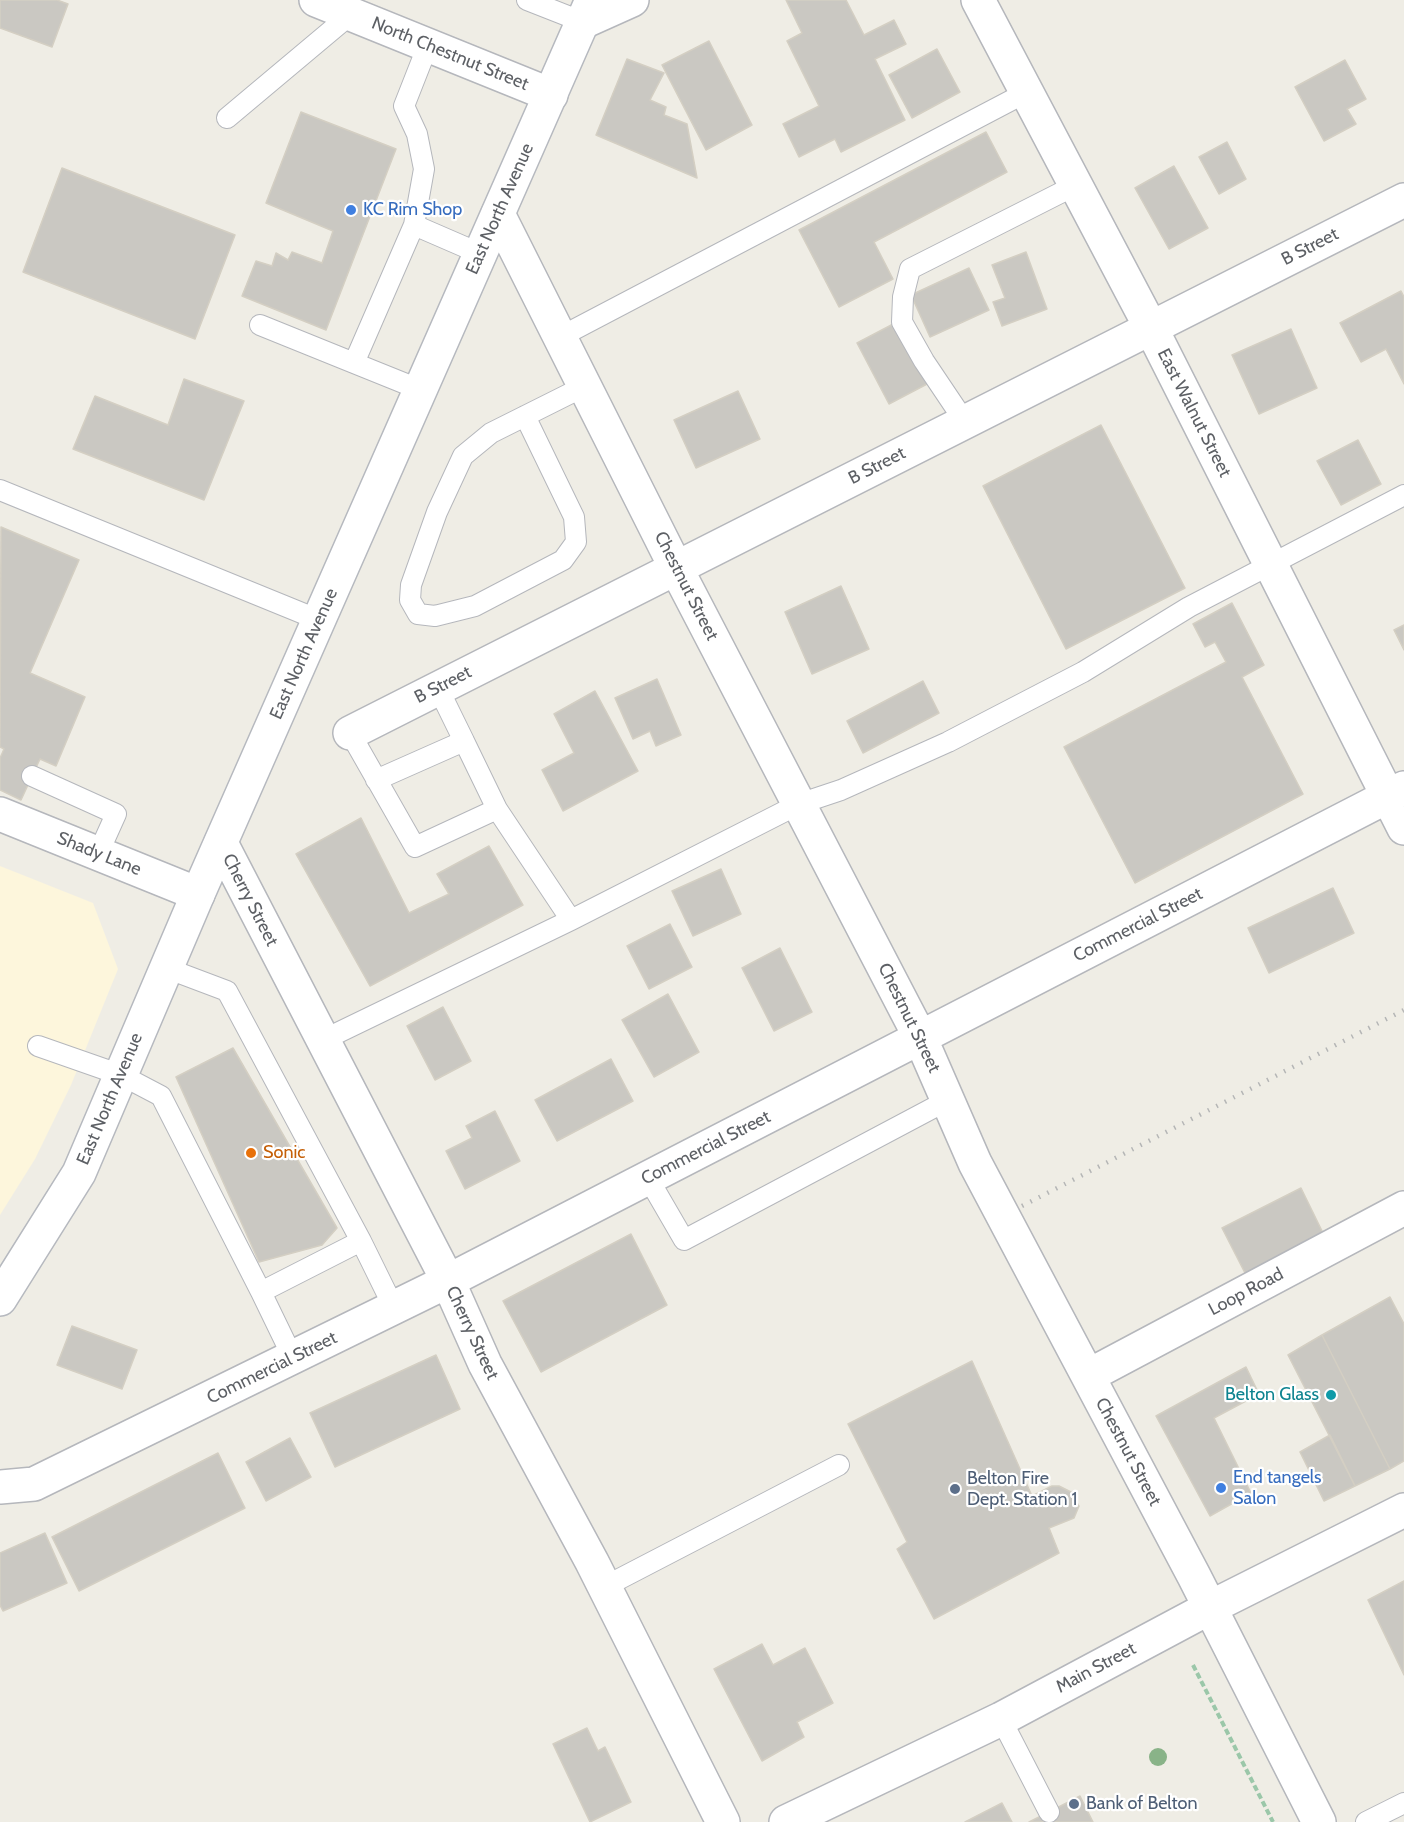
<!DOCTYPE html>
<html>
<head>
<meta charset="utf-8">
<style>
  body { margin:0 }
  canvas { display:block; background:#efede5 }
</style>
</head>
<body>
<canvas width="1404" height="1822"></canvas>
<script>
const ctx = document.querySelector('canvas').getContext('2d');
ctx.lineJoin = 'round';
function paint(path, color) { ctx.fillStyle = color; ctx.fill(path, 'evenodd'); }
const shape = rows => new Path2D(rows.map(r => 'M' + r).join(''));
function stroke(path, color, width, dash) { ctx.strokeStyle = color; ctx.lineWidth = width; ctx.lineCap = dash ? 'butt' : 'round'; ctx.setLineDash(dash || []); ctx.stroke(path); }
function write(font, color, halo, rows, align = 'center') {
  ctx.font = font + ' Cabin,sans-serif'; ctx.lineWidth = 4.5; ctx.setLineDash([]); ctx.textBaseline = 'middle'; ctx.strokeStyle = halo; ctx.fillStyle = color; for (const [text, x, y, turn = 0] of rows) {
    ctx.save(); ctx.translate(x, y); ctx.rotate((+turn || 0) * Math.PI / 180); ctx.textAlign = isNaN(turn) ? turn : align; if (halo) ctx.strokeText(text, 0, 0); ctx.fillText(text, 0, 0); ctx.restore();
  }
}
paint(shape([
  [0,866,93,903,118,969,71,1085,35,1159,0,1215]
]), '#fdf6dc');
const building = shape([
  [0,0,57,0,68,4,52,47,0,28,0,0],
  [786,0,846,0,864,35,894,20,906,44,875,59,905,120,841,152,835,139,799,157,783,124,819,106,787,41,802,33,786,0],
  [709,41,752,125,706,150,662,65,709,41],
  [937,49,960,92,912,118,889,75,937,49],
  [627,59,664,73,650,100,666,107,664,115,687,124,697,178,596,135,627,59],
  [1345,60,1366,99,1347,109,1356,124,1324,141,1295,87,1345,60],
  [301,112,396,149,326,330,242,296,256,261,272,266,276,253,288,260,292,252,322,263,333,231,266,203,301,112],
  [986,132,1007,172,874,242,893,279,839,307,799,230,986,132],
  [1227,142,1246,179,1219,194,1199,157,1227,142],
  [1174,166,1208,228,1169,249,1135,188,1174,166],
  [62,168,235,235,195,339,23,272,62,168],
  [1026,252,1047,309,1002,326,993,302,1005,298,992,265,1026,252],
  [969,268,989,310,930,337,911,295,969,268],
  [1401,291,1404,297,1404,384,1386,349,1361,362,1340,323,1401,291],
  [897,322,929,383,889,404,857,343,897,322],
  [1291,329,1317,388,1259,414,1232,355,1291,329],
  [184,379,244,401,204,500,73,449,95,396,168,425,184,379],
  [738,391,760,439,696,468,674,420,738,391],
  [1101,425,1185,588,1066,649,983,486,1101,425],
  [1358,440,1381,484,1341,505,1317,461,1358,440],
  [1,527,79,560,30,673,85,697,56,766,40,759,21,800,0,790,0,758,4,749,0,747,1,527],
  [841,586,869,649,812,674,785,612,841,586],
  [1232,603,1264,665,1242,677,1303,794,1135,883,1064,747,1226,662,1215,642,1205,647,1193,624,1232,603],
  [1404,625,1404,650,1394,630,1404,625],
  [657,679,681,735,656,746,650,731,633,739,615,698,657,679],
  [923,681,939,713,863,753,847,721,923,681],
  [595,691,638,771,563,811,542,770,574,753,554,714,595,691],
  [361,818,409,913,449,894,437,874,489,846,523,905,370,986,296,854,361,818],
  [721,869,741,914,693,936,672,891,721,869],
  [1333,888,1354,933,1269,973,1248,928,1333,888],
  [670,924,692,967,649,989,627,946,670,924],
  [780,948,812,1012,774,1031,742,968,780,948],
  [668,994,699,1052,654,1077,622,1020,668,994],
  [443,1007,471,1061,435,1080,407,1026,443,1007],
  [233,1048,337,1228,322,1245,259,1262,176,1077,233,1048],
  [611,1059,633,1101,557,1141,535,1100,611,1059],
  [495,1111,520,1161,465,1189,446,1151,472,1138,466,1126,495,1111],
  [1301,1188,1324,1235,1246,1275,1222,1228,1301,1188],
  [631,1234,667,1305,541,1372,503,1301,631,1234],
  [1390,1297,1404,1324,1404,1461,1390,1469,1322,1335,1390,1297],
  [72,1326,137,1350,122,1389,57,1365,72,1326],
  [1322,1335,1390,1469,1355,1486,1288,1355,1322,1335],
  [436,1355,460,1409,335,1467,310,1413,436,1355],
  [972,1361,1032,1496,1052,1486,1059,1486,1071,1492,1079,1506,1074,1518,1049,1528,1059,1553,934,1619,897,1549,907,1542,848,1424,972,1361],
  [1246,1367,1259,1394,1214,1418,1251,1493,1210,1516,1156,1416,1246,1367],
  [1330,1435,1355,1486,1324,1501,1300,1452,1330,1435],
  [290,1438,311,1477,266,1501,246,1462,290,1438],
  [218,1453,245,1508,79,1591,52,1537,218,1453],
  [45,1533,67,1583,3,1611,0,1605,0,1553,45,1533],
  [1404,1581,1404,1675,1368,1600,1404,1581],
  [762,1644,773,1665,805,1648,833,1703,797,1722,804,1737,762,1761,714,1669,762,1644],
  [587,1728,598,1751,605,1747,631,1802,590,1822,553,1744,587,1728],
  [1080,1796,1093,1822,1029,1822,1049,1812,1080,1796],
  [1002,1803,1012,1822,965,1822,1002,1803]
]);
paint(building, '#cac8c2');
stroke(building, '#d4cfc3', 1.5);
const service = shape([
  [527,0,583,22],
  [227,118,351,14],
  [414,225,424,169,417,134,404,106,428,45],
  [260,325,354,363],
  [560,337,1027,92],
  [421,390,354,363,414,225,481,254],
  [525,416,574,517,576,542,563,560,475,606,435,616,418,614,410,600,411,585,437,512,463,456,491,433,585,386],
  [965,422,924,361,902,322,903,297,910,269,1076,185],
  [0,490,319,620],
  [350,733,415,847,497,809,571,920],
  [464,741,497,809],
  [32,776,116,814,98,854],
  [376,780,464,741,438,688],
  [323,1040,571,920,799,804,841,790,948,742,1083,672,1189,607,1404,495],
  [38,1046,121,1075,161,1096,261,1292,361,1241,227,991,166,968],
  [648,1178,684,1240,948,1100],
  [361,1241,394,1308],
  [261,1292,293,1358],
  [604,1587,839,1465],
  [1001,1719,1049,1812],
  [1366,1822,1404,1803]
]);
const minor = shape([
  [316,0,551,95],
  [978,0,1151,328,1404,828],
  [583,22,632,0],
  [498,214,676,568,920,1037,975,1163,1194,1576,1319,1822],
  [350,733,1404,200],
  [0,814,198,894],
  [221,843,448,1281,485,1364,592,1562,723,1822],
  [1088,1376,1404,1208],
  [0,1487,34,1484,448,1281,1404,788],
  [786,1822,1001,1719,1209,1608,1404,1510]
]);
const secondary = shape([
  [0,1299,79,1173,198,894,592,0]
]);
stroke(service, '#b5b7bc', 22);
stroke(minor, '#b5b7bc', 36);
stroke(secondary, '#b6b9bf', 36);
stroke(shape([
  [1193,1665,1273,1822]
]), '#9bc7a9', 4, [6, 3]);
stroke(service, '#fff', 20);
stroke(minor, '#fff', 33);
stroke(secondary, '#fff', 33);
stroke(shape([
  [1022,1206,1404,1010]
]), '#b5b6b6', 4.5, [1.5, 8]);
ctx.fillStyle = '#89b388';
for (const [x, y] of [
  [1158,1757]
]) { ctx.beginPath(); ctx.arc(x, y, 9, 0, 2 * Math.PI); ctx.fill(); }
for (const [x, y, r, color] of [
  [351,210,6,"#3f7fe0"],
  [251,1153,6,"#e8710a"],
  [1331,1395,6,"#0f9aa8"],
  [1221,1488,6,"#3f7fe0"],
  [955,1489,6,"#5c6f8a"],
  [1074,1804,6,"#5c6f8a"]
]) { const dot = new Path2D(); dot.arc(x, y, r, 0, 2 * Math.PI); ctx.fillStyle = color; ctx.fill(dot); stroke(dot, '#fff', 2); }
write('18px', '#5d6065', '#fff', [
  ["North Chestnut Street",450,54,22],
  ["East North Avenue",500,209,-66],
  ["B Street",1310,247,-27],
  ["East Walnut Street",1194,413,63],
  ["B Street",877,466,-27],
  ["Chestnut Street",686,586,63],
  ["East North Avenue",304,654,-66],
  ["B Street",443,685,-27],
  ["Shady Lane",99,854,22],
  ["Cherry Street",250,900,63],
  ["Commercial Street",1138,925,-27],
  ["Chestnut Street",909,1018,64],
  ["East North Avenue",110,1099,-67],
  ["Commercial Street",706,1148,-27],
  ["Loop Road",1246,1292,-28],
  ["Cherry Street",472,1333,65],
  ["Commercial Street",272,1368,-26],
  ["Chestnut Street",1128,1452,62],
  ["Main Street",1096,1668,-28]
]);
write('18px', '#366cbe', '#fff', [
  ["KC Rim Shop",363,210],
  ["End tangels",1233,1478],
  ["Salon",1233,1499]
], 'left');
write('18px', '#c56008', '#fff', [
  ["Sonic",263,1153]
], 'left');
write('18px', '#0d838f', '#fff', [
  ["Belton Glass",1319,1395]
], 'right');
write('18px', '#4e5e75', '#fff', [
  ["Belton Fire",967,1479],
  ["Dept. Station 1",967,1500],
  ["Bank of Belton",1086,1804]
], 'left');
</script>
</body>
</html>
